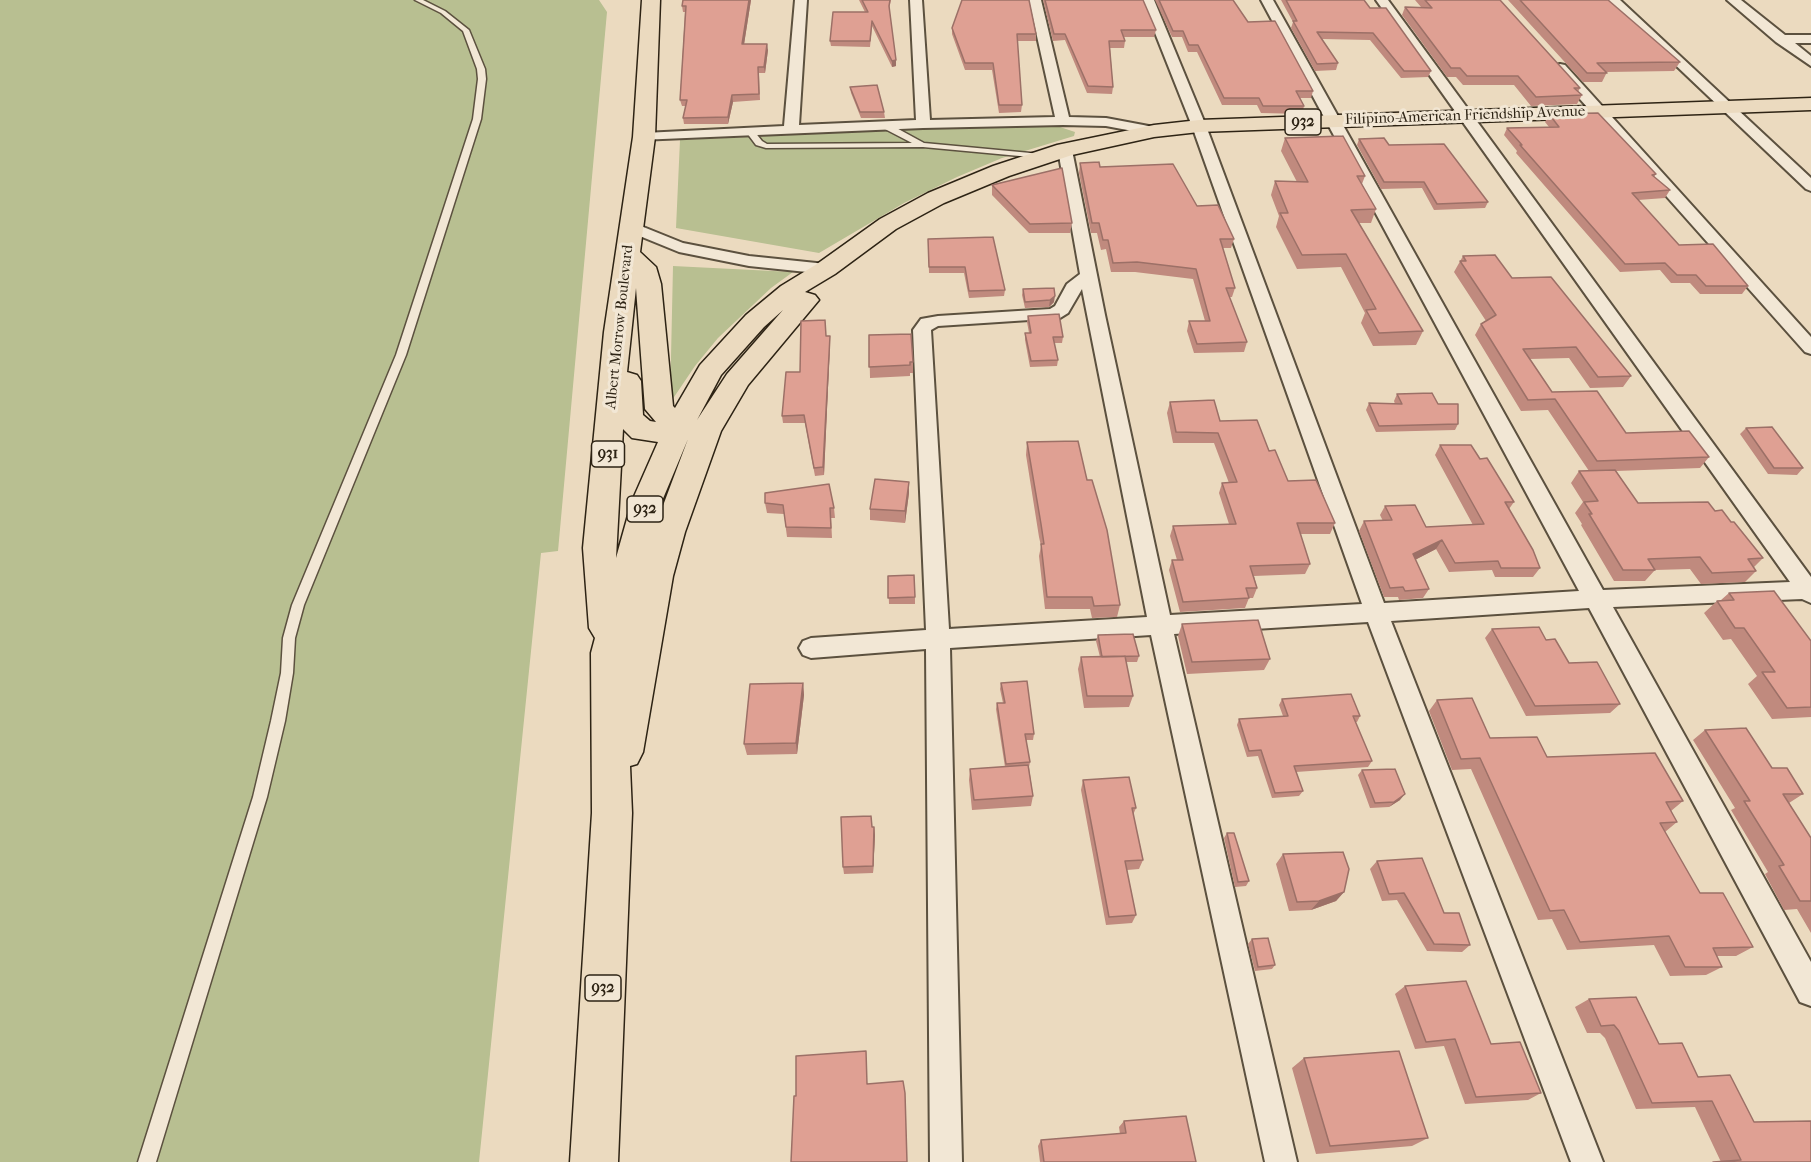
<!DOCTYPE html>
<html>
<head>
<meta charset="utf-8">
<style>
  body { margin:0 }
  canvas { display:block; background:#ebdabf }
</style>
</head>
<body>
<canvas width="1811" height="1162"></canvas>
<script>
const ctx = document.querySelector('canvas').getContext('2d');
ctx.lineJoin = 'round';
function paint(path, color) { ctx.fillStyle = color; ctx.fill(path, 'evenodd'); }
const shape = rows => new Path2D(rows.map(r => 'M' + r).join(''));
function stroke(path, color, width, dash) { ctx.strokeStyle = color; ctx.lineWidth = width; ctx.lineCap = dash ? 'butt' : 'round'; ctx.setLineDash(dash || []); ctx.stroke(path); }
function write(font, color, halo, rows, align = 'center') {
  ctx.font = font + ' "IM FELL French Canon",serif'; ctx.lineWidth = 6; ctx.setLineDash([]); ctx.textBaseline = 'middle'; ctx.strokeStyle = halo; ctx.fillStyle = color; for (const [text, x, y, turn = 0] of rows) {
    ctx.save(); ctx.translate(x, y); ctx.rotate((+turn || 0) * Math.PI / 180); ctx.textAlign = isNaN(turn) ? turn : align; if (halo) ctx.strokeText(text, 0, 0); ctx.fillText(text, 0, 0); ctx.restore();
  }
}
paint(shape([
  [0,0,599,0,607,12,558,551,541,553,479,1162,0,1162],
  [1039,124,1057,126,1075,132,1074,136,1002,158,957,177,904,203,819,253,676,228,680,140],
  [673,266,793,272,771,288,718,338,695,366,670,403]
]), '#b8bf91');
const lane = shape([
  [415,0,423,0,445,11,469,30,485,69,486,79,481,119,406,355,304,605,295,638,293,673,285,721,267,797,156,1162,138,1162,253,797,271,721,281,673,283,638,292,605,396,355,473,119,478,79,477,69,463,31,441,13,415,0],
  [885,125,891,125,924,143,1041,154,1045,156,1041,158,923,147,766,148,756,145,747,133,754,131,762,141,767,144,912,143,885,129,885,125]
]);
const street = shape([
  [795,0,807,0,799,125,916,120,910,0,922,0,930,120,1055,117,1029,0,1041,0,1069,117,1106,118,1154,127,1161,131,1154,135,1106,126,1063,125,923,128,639,140,637,137,639,134,644,133,784,126,795,0],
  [1142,0,1154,0,1206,126,1384,603,1579,591,1261,0,1273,0,1603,590,1790,582,1376,0,1388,0,1811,577,1811,603,1802,599,1613,607,1811,962,1811,1006,1800,1002,1589,608,1391,621,1603,1162,1571,1162,1368,622,1174,634,1297,1162,1265,1162,1151,635,950,648,962,1162,930,1162,926,649,811,658,803,655,799,648,803,641,811,638,926,630,913,330,921,319,938,316,1050,309,1055,306,1067,284,1080,274,1058,150,1060,147,1070,147,1072,150,1105,315,1170,615,1362,604,1192,126,1142,0],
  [1082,289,1147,617,949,629,931,330,938,326,1060,318,1068,313,1082,289],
  [1607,0,1620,0,1811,178,1811,191,1806,189,1607,0],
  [1727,0,1741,0,1785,35,1811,35,1811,43,1795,43,1811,56,1811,66,1776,42,1727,0],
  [1560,64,1565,65,1811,337,1811,354,1805,352,1555,71,1553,68,1555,65,1560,64],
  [631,222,683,243,749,256,826,264,834,269,826,274,749,266,679,252,625,230,623,227,631,222]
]);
const primary = shape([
  [642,0,660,0,655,137,640,252,656,267,661,284,673,406,675,408,700,365,746,315,781,286,817,264,880,219,928,193,993,166,1057,145,1154,125,1199,120,1811,98,1811,110,1199,132,1154,137,1072,155,1009,176,944,203,896,229,835,274,805,292,815,295,819,300,748,385,721,431,685,532,673,576,643,752,637,764,630,766,632,813,618,1162,570,1162,592,813,591,653,595,638,589,628,583,548,604,332,633,137,642,0],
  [636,288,645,409,656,422,650,421,643,415,641,381,637,375,627,372,636,288],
  [783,310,727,374,697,420,721,375,764,327,783,310],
  [623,429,632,438,658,442,632,501,616,558,623,429],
  [688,439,658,519,662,501,688,439]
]);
stroke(lane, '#5c513f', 3);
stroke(street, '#5c513f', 4);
stroke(primary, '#2d2314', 3);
paint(lane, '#f2e7d5');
paint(street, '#f2e7d5');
paint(primary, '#ebdabf');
paint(shape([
  [683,0,751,0,744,44,768,50,765,73,759,73,760,100,733,102,728,124,684,124,683,118,686,106,682,106,680,100,685,12,683,12,682,6],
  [859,0,891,0,889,9,896,66,892,67,872,26,870,47,831,46,830,41,865,12],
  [1043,0,1143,0,1156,30,1154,37,1124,37,1125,41,1124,48,1110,48,1113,87,1112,94,1087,93,1065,40,1053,41],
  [1155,0,1233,0,1248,22,1313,91,1311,98,1300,98,1304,106,1302,114,1261,113,1257,105,1222,105,1197,52,1188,52,1182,37,1172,37],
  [1281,0,1364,0,1370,8,1431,71,1428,77,1401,78,1370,40,1322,39,1338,63,1336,70,1315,71,1291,28,1293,22],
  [1415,0,1500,0,1580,88,1578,92,1582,95,1577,104,1531,106,1514,85,1463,85,1456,77,1447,77,1402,15,1405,7,1421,7],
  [1508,0,1566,0,1680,62,1674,71,1607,72,1602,82,1583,82],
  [952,28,1036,34,1036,41,1017,41,1022,105,1021,112,999,113,992,70,965,70,952,34],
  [850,87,884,112,885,118,861,118,851,93],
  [1549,114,1656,174,1654,177,1670,190,1665,198,1638,200,1679,245,1748,286,1742,294,1700,294,1690,283,1671,283,1660,270,1620,272,1516,153,1517,151,1504,135,1507,128,1549,127,1545,122],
  [1285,138,1365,176,1362,184,1376,209,1371,223,1359,223,1423,331,1416,345,1373,346,1361,323,1365,313,1341,267,1297,269,1276,227,1279,216,1271,195,1275,181,1297,182,1281,151],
  [1359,139,1389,145,1488,202,1485,208,1434,210,1422,188,1381,189,1357,145],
  [1080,163,1100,167,1197,206,1234,239,1231,248,1223,248,1235,288,1232,297,1229,297,1247,342,1244,352,1194,353,1187,331,1189,321,1205,321,1193,279,1135,272,1111,272,1106,249,1101,250,1097,233,1091,233,1079,173],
  [992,185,1072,223,1070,233,1029,233,992,195],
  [928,239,1005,290,1004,296,969,298,964,273,929,273],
  [1463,256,1512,278,1631,376,1623,387,1590,388,1569,358,1530,359,1552,392,1626,433,1709,457,1700,468,1616,471,1638,503,1715,511,1731,522,1763,558,1754,567,1756,571,1745,582,1701,584,1690,569,1655,570,1645,581,1614,581,1581,525,1582,524,1575,513,1583,502,1571,483,1579,471,1589,471,1548,410,1521,411,1475,335,1481,324,1486,321,1454,272],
  [1023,289,1054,302,1049,307,1025,308,1022,295],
  [1028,316,1063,337,1062,343,1054,343,1058,360,1057,366,1030,367,1025,340,1025,333,1029,333,1027,322],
  [869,335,913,362,913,373,910,373,910,376,870,378],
  [826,336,830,344,824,475,815,476,805,423,783,423,782,416],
  [1397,394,1438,404,1458,424,1455,430,1376,432,1366,410,1369,403,1395,404,1394,401],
  [1170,402,1220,421,1269,451,1288,481,1335,523,1330,534,1300,534,1310,564,1305,574,1254,576,1257,588,1253,598,1249,598,1245,608,1180,612,1169,570,1172,560,1177,560,1170,536,1173,526,1229,524,1219,493,1222,483,1229,483,1214,443,1173,443,1167,413],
  [1746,428,1803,468,1797,475,1768,474,1740,434],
  [1027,442,1087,480,1120,605,1117,617,1092,618,1090,609,1045,609,1039,556,1041,546,1039,537,1026,455],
  [1440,445,1480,459,1514,502,1509,509,1540,568,1533,577,1495,577,1492,570,1449,572,1436,549,1415,560,1429,589,1423,598,1399,600,1398,597,1384,597,1359,531,1364,521,1383,521,1380,515,1385,506,1426,527,1473,525,1435,455],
  [909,493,905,523,870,520,870,509],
  [765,503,834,508,835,518,831,518,832,538,787,537,784,514,767,513],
  [888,576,915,597,915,604,889,604],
  [1729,593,1811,641,1811,717,1772,719,1748,684,1757,676,1731,639,1723,640,1704,613,1717,601,1721,600],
  [1182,624,1270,659,1264,670,1187,674,1178,636],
  [1492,629,1546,640,1569,663,1620,704,1610,713,1526,716,1485,638],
  [1098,635,1139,656,1137,662,1126,662,1133,696,1129,707,1084,708,1078,669,1081,657,1100,657,1096,641],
  [803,683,804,695,797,754,747,755,744,744],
  [1001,683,1034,734,1033,740,1026,740,1030,762,1029,767,1033,796,1031,806,972,810,969,780,970,769,1005,767,996,709,997,703,1003,703,1000,689],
  [1282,699,1360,716,1357,722,1355,722,1372,761,1368,767,1296,772,1303,791,1299,796,1272,798,1258,756,1247,757,1237,725,1239,719,1283,716,1279,705],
  [1437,700,1490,738,1683,801,1671,811,1677,822,1665,832,1700,893,1753,947,1736,956,1717,956,1722,967,1706,975,1670,976,1654,945,1567,950,1552,919,1538,920,1471,769,1452,770,1429,711],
  [1705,730,1772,768,1803,794,1789,803,1811,838,1811,933,1797,909,1784,910,1765,874,1768,872,1731,810,1735,808,1693,740],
  [1362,770,1400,800,1389,807,1370,808,1358,775],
  [1083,780,1136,808,1133,815,1143,860,1139,869,1127,870,1136,915,1132,923,1106,925,1081,790],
  [872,827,874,827,875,835,873,873,844,874,843,867],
  [1227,833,1249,881,1246,886,1235,887,1224,838],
  [1283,854,1344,892,1336,901,1311,910,1289,911,1276,864],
  [1377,861,1444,913,1470,945,1462,952,1427,951,1397,900,1382,901,1370,869],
  [1252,939,1275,965,1272,969,1255,971,1248,944],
  [1405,986,1541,1093,1528,1100,1465,1104,1444,1046,1415,1049,1395,994],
  [1589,999,1659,1044,1754,1122,1811,1162,1721,1162,1695,1107,1636,1109,1605,1038,1600,1033,1587,1033,1575,1007],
  [1304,1058,1428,1138,1412,1146,1316,1154,1292,1068],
  [1124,1121,1196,1162,1040,1162,1038,1146,1041,1140,1120,1134,1119,1127]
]), '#c08a7e');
paint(shape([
  [749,0,751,0,743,51,742,44],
  [767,44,768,50,765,73,764,67],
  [896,60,896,66,892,67,892,61],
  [732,95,733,102,728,124,728,117],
  [1055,296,1054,302,1049,307,1050,300],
  [830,336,830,344,824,475,823,467],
  [909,482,909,493,905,523,905,511],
  [1442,540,1436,549,1407,564,1413,554],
  [803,683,804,695,797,754,796,743],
  [1405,794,1400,800,1389,807,1394,802],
  [874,827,875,835,873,873,873,866],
  [1344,892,1336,901,1311,910,1319,901]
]), '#9c7067');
const building = shape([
  [683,0,749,0,742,44,767,44,764,67,758,67,759,94,732,95,728,117,683,118,687,100,680,100,686,6,682,6,683,0],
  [862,0,890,0,889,6,896,60,892,61,872,21,870,41,830,41,833,12,868,12,862,0],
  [962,0,1029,0,1036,34,1017,34,1022,105,999,105,993,63,965,63,952,28,962,0],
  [1045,0,1143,0,1156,30,1121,30,1125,41,1109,41,1113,87,1088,86,1065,34,1054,34,1045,0],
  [1159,0,1233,0,1248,22,1275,21,1313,91,1296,91,1304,106,1263,106,1259,98,1224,98,1198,45,1189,45,1183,31,1173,31,1159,0],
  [1286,0,1364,0,1370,8,1386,8,1431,71,1404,71,1373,33,1317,32,1338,63,1317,64,1293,21,1297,21,1286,0],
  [1425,0,1500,0,1580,88,1574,88,1582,95,1536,97,1518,76,1467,76,1460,68,1451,68,1405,7,1432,8,1425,0],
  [1520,0,1608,0,1680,62,1597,63,1607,73,1587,73,1520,0],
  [877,85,884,112,860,112,850,87,877,85],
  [1598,113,1656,174,1652,175,1670,190,1632,193,1679,245,1713,244,1748,286,1706,286,1696,275,1677,275,1665,263,1625,264,1520,145,1522,145,1507,128,1559,127,1549,114,1598,113],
  [1343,136,1365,176,1357,176,1376,209,1351,210,1423,331,1379,333,1366,310,1376,309,1346,254,1302,255,1280,213,1288,213,1275,181,1308,182,1285,138,1343,136],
  [1384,138,1389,145,1444,144,1488,202,1437,204,1424,182,1384,182,1359,139,1384,138],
  [1099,162,1100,167,1173,164,1197,206,1218,205,1234,239,1220,239,1235,288,1226,288,1247,342,1197,344,1189,321,1210,321,1196,269,1137,262,1113,263,1108,240,1103,240,1099,223,1092,223,1080,163,1099,162],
  [1062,168,1072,223,1030,224,992,185,1062,168],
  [993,237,1005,290,969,291,965,267,929,267,928,239,993,237],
  [1495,255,1512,278,1551,277,1631,376,1598,377,1576,347,1523,349,1552,392,1597,391,1626,433,1689,431,1709,457,1597,461,1555,399,1528,400,1481,324,1496,315,1460,261,1466,261,1463,256,1495,255],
  [1054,288,1055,296,1050,300,1025,302,1023,289,1054,288],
  [1059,314,1063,337,1053,337,1058,360,1031,361,1025,333,1031,333,1028,316,1059,314],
  [825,320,826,336,830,336,823,467,814,468,804,415,782,416,786,372,800,372,801,321,825,320],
  [911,334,913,362,910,362,910,365,869,367,869,335,911,334],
  [1432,393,1438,404,1458,404,1458,424,1379,426,1369,403,1402,404,1397,394,1432,393],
  [1214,400,1220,421,1257,420,1269,451,1275,450,1288,481,1316,480,1335,523,1297,523,1310,564,1250,566,1257,588,1246,588,1249,598,1183,602,1172,560,1183,560,1173,526,1236,524,1222,483,1237,482,1218,433,1176,432,1170,402,1214,400],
  [1772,427,1803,468,1774,468,1746,428,1772,427],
  [1078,441,1087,480,1092,480,1107,530,1120,605,1094,606,1092,597,1047,597,1041,544,1044,544,1041,524,1027,442,1078,441],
  [1440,445,1471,445,1480,459,1487,458,1514,502,1505,502,1533,550,1540,568,1501,568,1498,561,1455,563,1442,540,1413,554,1429,589,1405,591,1403,587,1390,588,1364,521,1392,520,1385,506,1415,505,1426,527,1484,524,1440,445],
  [1615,470,1638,503,1708,502,1715,511,1722,510,1731,522,1734,522,1763,558,1748,559,1756,571,1712,573,1700,557,1648,559,1655,570,1623,570,1589,514,1592,514,1584,502,1598,501,1579,471,1615,470],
  [875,479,909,482,905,511,870,509,875,479],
  [829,484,834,508,830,508,831,528,786,527,783,505,765,503,765,493,829,484],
  [914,575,915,597,888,598,888,576,914,575],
  [1774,591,1811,641,1811,707,1787,708,1762,672,1775,672,1744,628,1735,628,1717,601,1734,600,1729,593,1774,591],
  [1258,620,1270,659,1192,662,1182,624,1258,620],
  [1539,627,1546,640,1555,639,1569,663,1597,662,1620,704,1535,706,1492,629,1539,627],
  [1133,634,1139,656,1102,657,1098,635,1133,634],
  [1125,656,1133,696,1087,696,1081,657,1125,656],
  [1027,681,1034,734,1025,734,1030,762,1006,764,997,703,1005,703,1001,683,1027,681],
  [803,683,796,743,744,744,750,684,803,683],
  [1351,694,1360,716,1353,716,1372,761,1294,766,1303,791,1275,793,1261,750,1249,751,1239,719,1288,716,1282,699,1351,694],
  [1472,698,1490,738,1537,737,1547,757,1655,753,1683,801,1666,802,1677,822,1660,823,1700,893,1723,893,1753,947,1713,948,1722,967,1685,967,1669,936,1580,942,1564,910,1550,911,1480,758,1461,759,1437,700,1472,698],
  [1746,728,1772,768,1787,768,1803,794,1783,794,1811,838,1811,901,1800,901,1779,866,1784,865,1744,801,1750,801,1705,730,1746,728],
  [1028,765,1033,796,974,800,970,769,1028,765],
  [1395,769,1405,794,1394,802,1375,803,1362,770,1395,769],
  [1129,777,1136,808,1132,808,1143,860,1125,861,1136,915,1109,917,1083,780,1129,777],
  [871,816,872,827,874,827,873,866,843,867,841,817,871,816],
  [1227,833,1234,833,1249,881,1238,882,1227,833],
  [1343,852,1349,869,1344,892,1319,901,1297,902,1283,854,1343,852],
  [1422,858,1444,913,1459,913,1470,945,1434,944,1404,893,1389,894,1377,861,1422,858],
  [1268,938,1275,965,1258,967,1252,939,1268,938],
  [1466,981,1491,1044,1520,1042,1541,1093,1476,1097,1455,1039,1426,1042,1405,986,1466,981],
  [1636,997,1659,1044,1682,1043,1698,1077,1730,1075,1754,1122,1811,1121,1811,1162,1713,1162,1741,1160,1712,1101,1652,1103,1619,1031,1614,1025,1601,1026,1589,999,1636,997],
  [866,1051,867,1084,903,1081,905,1093,907,1162,791,1162,794,1096,796,1096,796,1056,866,1051],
  [1399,1051,1428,1138,1330,1146,1304,1058,1399,1051],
  [1186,1116,1196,1162,1044,1162,1041,1140,1126,1133,1124,1121,1186,1116]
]);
paint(building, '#dfa093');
stroke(building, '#9c7067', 1.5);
write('15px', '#2d2314', '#f2e7d5', [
  ["Filipino-American Friendship Avenue",1465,116,-2],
  ["Albert Morrow Boulevard",620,327,-84]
]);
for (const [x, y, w] of [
  [1303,122,36],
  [608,454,33],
  [645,509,36],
  [603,988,36]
]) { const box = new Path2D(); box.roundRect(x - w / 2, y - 13, w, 26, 4.5); ctx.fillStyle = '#f2e7d5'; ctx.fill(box); stroke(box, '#2d2314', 1.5); }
write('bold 16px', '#2d2314', null, [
  ["932",1303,122],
  ["931",608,454],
  ["932",645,509],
  ["932",603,988]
]);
</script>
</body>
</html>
